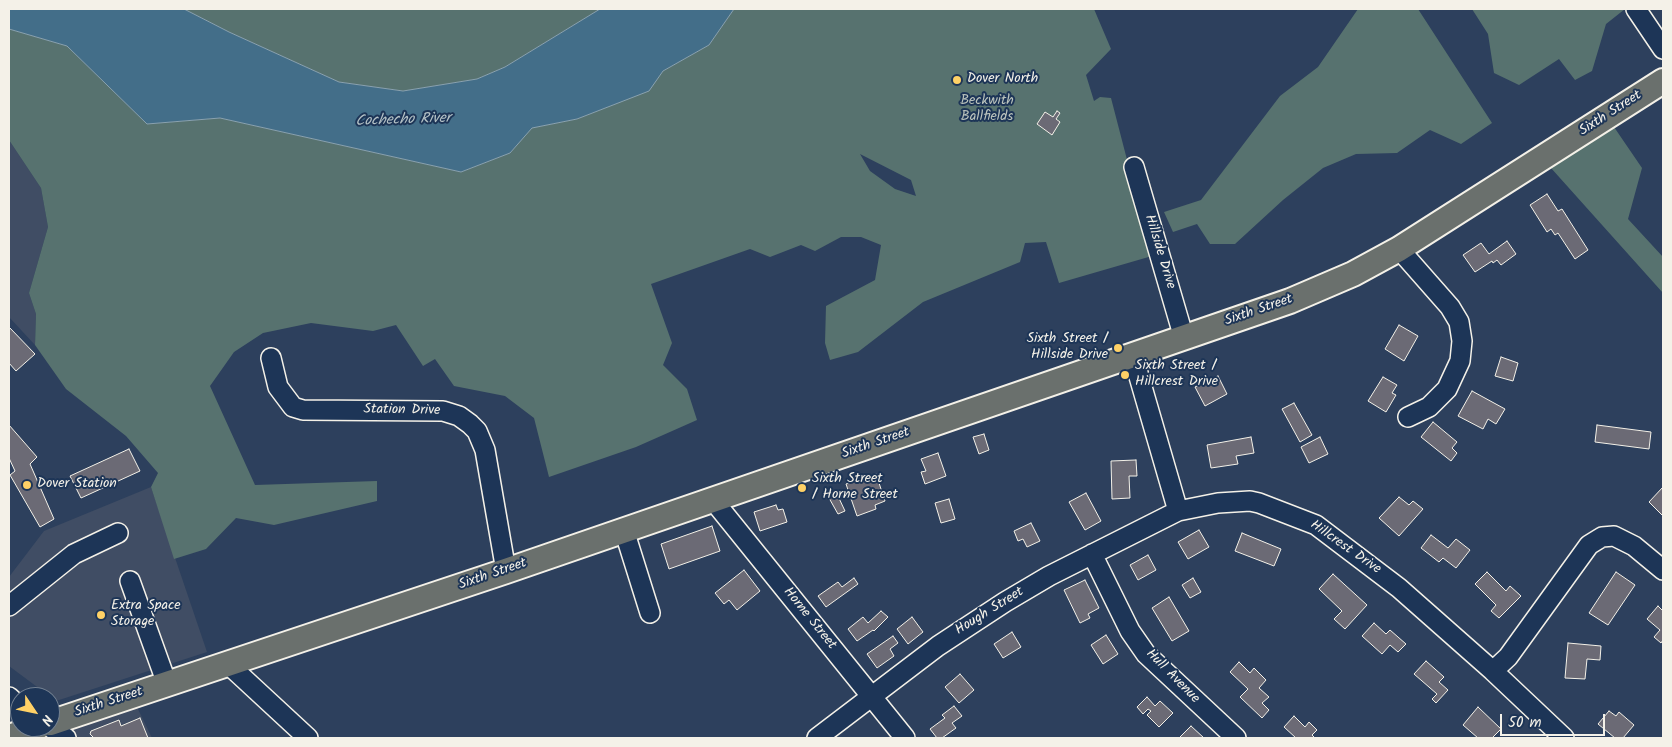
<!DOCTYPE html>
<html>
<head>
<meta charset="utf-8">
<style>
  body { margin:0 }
  #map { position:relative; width:1672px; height:747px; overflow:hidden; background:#2d405d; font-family:Kalam,sans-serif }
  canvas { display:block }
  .frame { position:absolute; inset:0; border:10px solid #f4f1e8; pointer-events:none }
  .north { position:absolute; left:10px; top:687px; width:50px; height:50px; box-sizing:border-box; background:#1d3557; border:1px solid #738091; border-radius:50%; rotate:124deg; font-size:14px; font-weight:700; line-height:20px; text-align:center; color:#f4f1e8 }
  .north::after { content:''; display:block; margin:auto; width:18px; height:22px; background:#ffd166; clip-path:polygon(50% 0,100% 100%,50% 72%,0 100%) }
  .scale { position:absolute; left:1500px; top:714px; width:105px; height:22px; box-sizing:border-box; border:2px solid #f4f1e8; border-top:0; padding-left:6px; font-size:15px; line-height:18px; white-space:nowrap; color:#f4f1e8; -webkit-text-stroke:4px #1d3557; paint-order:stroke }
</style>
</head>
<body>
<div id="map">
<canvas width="1672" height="747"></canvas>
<div class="frame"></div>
<div class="north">N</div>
<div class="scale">50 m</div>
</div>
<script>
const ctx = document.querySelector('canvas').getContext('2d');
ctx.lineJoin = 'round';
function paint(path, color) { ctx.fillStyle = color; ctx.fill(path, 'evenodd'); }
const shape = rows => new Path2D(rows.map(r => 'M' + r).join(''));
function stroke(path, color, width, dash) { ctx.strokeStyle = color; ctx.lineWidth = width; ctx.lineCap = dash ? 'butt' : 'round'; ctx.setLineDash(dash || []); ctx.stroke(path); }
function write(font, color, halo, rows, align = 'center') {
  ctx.font = font + ' Kalam,sans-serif'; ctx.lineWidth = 4; ctx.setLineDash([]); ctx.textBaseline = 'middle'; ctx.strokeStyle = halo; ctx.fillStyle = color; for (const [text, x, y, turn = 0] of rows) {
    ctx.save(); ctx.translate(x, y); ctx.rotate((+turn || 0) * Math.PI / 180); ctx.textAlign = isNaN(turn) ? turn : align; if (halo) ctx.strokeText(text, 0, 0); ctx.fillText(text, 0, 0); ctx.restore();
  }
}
paint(shape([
  [9,140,41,188,48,227,29,293,36,314,35,345,9,317],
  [151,487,207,652,56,701,9,666,9,577,44,531],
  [137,707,152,738,40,738]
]), '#404d64');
paint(shape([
  [184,9,600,9,505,67,477,79,403,91,339,82,229,32],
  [734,9,1094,9,1111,49,1086,75,1094,101,1100,97,1111,98,1152,256,1059,283,1046,242,1025,243,1020,262,923,302,858,352,830,360,825,343,826,306,875,280,881,245,861,237,841,237,815,251,801,245,770,257,750,249,651,284,672,343,663,365,687,389,697,420,636,447,549,477,534,418,505,396,454,386,435,359,423,366,396,325,373,331,311,323,263,333,234,352,210,386,255,485,377,481,377,501,274,525,236,518,206,549,174,559,151,487,158,473,126,436,66,389,35,345,36,314,29,293,48,227,41,188,9,140,9,29,67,46,147,124,220,118,461,172,510,153,531,128,577,119,648,91,663,71,709,45],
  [860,154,911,180,916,196,895,189,870,171],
  [1358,9,1418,9,1492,123,1461,144,1430,130,1397,153,1356,154,1323,168,1283,200,1235,244,1210,244,1197,224,1173,232,1164,212,1201,200,1280,96,1318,67],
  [1472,9,1625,9,1606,24,1592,71,1575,80,1559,59,1519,85,1494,73,1488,34],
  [1614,127,1642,168,1628,219,1663,257,1663,293,1551,168]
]), '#57726f');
const water = shape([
  [9,9,184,9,229,32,339,82,403,91,477,79,505,67,600,9,734,9,709,45,663,71,649,91,577,119,532,128,510,153,461,172,220,118,147,124,67,46,9,29,9,9]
]);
paint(water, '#436e89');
stroke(water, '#8aa2af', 1);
const building = shape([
  [1057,111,1060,113,1056,119,1060,122,1052,135,1037,124,1045,112,1053,117,1057,111],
  [1547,194,1558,211,1562,209,1588,250,1575,259,1558,233,1555,235,1551,229,1547,232,1530,205,1547,194],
  [1507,241,1516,254,1501,265,1497,260,1493,263,1492,261,1475,272,1463,255,1481,243,1489,254,1507,241],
  [1399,325,1418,336,1404,361,1385,349,1399,325],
  [9,327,35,354,16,371,9,363,9,327],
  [1501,357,1518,363,1513,381,1495,376,1501,357],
  [1218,376,1227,394,1205,406,1195,387,1218,376],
  [1383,377,1397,385,1392,393,1396,395,1386,412,1368,401,1383,377],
  [1472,391,1505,409,1496,424,1488,419,1483,429,1458,416,1472,391],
  [1294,403,1312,435,1300,442,1282,409,1294,403],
  [1433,422,1457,442,1452,448,1457,453,1451,461,1421,437,1433,422],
  [9,425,37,457,30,464,54,519,40,527,10,475,15,471,9,458,9,425],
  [1597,425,1651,432,1649,449,1595,442,1597,425],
  [984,434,989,450,979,454,973,437,984,434],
  [1251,437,1254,453,1236,456,1238,464,1211,468,1207,445,1251,437],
  [1320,437,1328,454,1309,463,1301,447,1320,437],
  [129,449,140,471,81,498,70,476,129,449],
  [938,453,946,476,925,484,921,472,926,471,921,459,938,453],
  [1136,460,1137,476,1129,476,1130,498,1112,499,1111,461,1136,460],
  [876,474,885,501,875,505,876,509,857,516,846,484,876,474],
  [1663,487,1663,516,1649,502,1663,487],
  [1086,493,1101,521,1085,530,1069,502,1086,493],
  [837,494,845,511,838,514,829,498,837,494],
  [1399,497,1409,505,1413,501,1423,509,1399,536,1379,518,1399,497],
  [949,499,955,519,941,523,935,503,949,499],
  [776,505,778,510,783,509,787,522,760,531,754,512,776,505],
  [1031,523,1040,541,1027,547,1023,539,1018,541,1014,531,1031,523],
  [712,526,720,551,669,569,661,544,712,526],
  [1199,530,1209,547,1188,559,1178,542,1199,530],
  [1242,533,1281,549,1274,566,1235,551,1242,533],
  [1431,535,1448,548,1456,539,1470,550,1456,568,1443,558,1439,562,1421,548,1431,535],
  [1148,555,1156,570,1138,580,1130,565,1148,555],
  [744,570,760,591,737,610,729,600,724,604,715,593,744,570],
  [1487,572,1506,591,1510,586,1521,596,1499,618,1491,611,1496,605,1475,584,1487,572],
  [1616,572,1635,585,1608,625,1589,613,1616,572],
  [1333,574,1367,605,1345,629,1334,619,1342,611,1319,589,1333,574],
  [854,578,858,584,826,607,818,596,838,582,842,587,854,578],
  [1193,578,1201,592,1190,598,1182,585,1193,578],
  [1085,580,1099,608,1088,614,1090,618,1080,623,1064,590,1085,580],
  [1169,597,1189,631,1172,641,1152,608,1169,597],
  [1658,606,1663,611,1663,640,1661,643,1654,637,1660,630,1647,619,1658,606],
  [881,611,888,617,874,631,873,630,857,641,848,629,863,617,868,623,881,611],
  [912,617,923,632,908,644,897,629,912,617],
  [1374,623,1386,634,1390,630,1406,644,1398,652,1390,645,1382,654,1362,636,1374,623],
  [1012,632,1021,647,1003,658,994,644,1012,632],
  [1106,635,1118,654,1103,664,1091,645,1106,635],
  [893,636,898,643,890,649,894,656,877,668,867,654,893,636],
  [1568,643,1601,646,1600,660,1587,659,1585,679,1565,678,1568,643],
  [1426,661,1444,677,1439,682,1448,690,1436,703,1432,699,1437,694,1414,674,1426,661],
  [1239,662,1250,673,1254,668,1266,680,1259,688,1269,697,1262,703,1269,710,1262,718,1240,697,1248,689,1230,672,1239,662],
  [960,674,974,690,959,703,945,687,960,674],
  [1147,697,1155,706,1160,701,1173,713,1159,727,1147,715,1151,711,1148,709,1143,714,1137,707,1147,697],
  [954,706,962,716,952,723,956,728,942,738,937,738,930,729,945,718,942,715,954,706],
  [1478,707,1501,729,1492,738,1478,738,1463,725,1478,707],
  [1609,711,1616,716,1619,712,1634,725,1623,738,1615,738,1598,724,1609,711],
  [1294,716,1305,727,1309,722,1317,730,1312,735,1315,738,1296,738,1284,727,1294,716],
  [140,718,148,738,94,738,90,734,91,731,119,720,121,726,140,718],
  [1191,726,1204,738,1179,738,1191,726]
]);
paint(building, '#6b6a75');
stroke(building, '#f4f1e8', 1);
const minor = shape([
  [1636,9,1663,49],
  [1134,167,1184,338],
  [1399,249,1450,307,1459,322,1462,341,1460,361,1447,389,1429,407,1408,417],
  [1133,356,1178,511],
  [271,358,278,387,293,407,303,410,443,411,459,416,470,424,477,431,485,450,506,571],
  [713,500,905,738],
  [624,530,650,613],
  [1092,554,1130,631,1146,654,1236,738],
  [130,581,167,684],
  [9,606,74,554,118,533],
  [228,664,308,738],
  [9,697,20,707],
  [50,727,66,738],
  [817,738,938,646,1005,602,1049,576,1178,511,1218,503,1250,501,1259,503,1316,525,1399,588,1493,671],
  [1564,738,1493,671,1508,657,1589,545,1602,537,1614,536,1634,546,1663,570]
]);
const major = shape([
  [50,723,506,571,1290,301,1353,274,1399,249,1663,81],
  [9,737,38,727]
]);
stroke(minor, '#f4f1e8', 22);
stroke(major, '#f4f1e8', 28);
stroke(minor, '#1d3557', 19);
stroke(major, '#6a706d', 24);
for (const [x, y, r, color] of [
  [957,80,5,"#ffd166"],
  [1118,348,5,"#ffd166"],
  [1125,375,5,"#ffd166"],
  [27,485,5,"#ffd166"],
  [802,488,5,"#ffd166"],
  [101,615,5,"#ffd166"]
]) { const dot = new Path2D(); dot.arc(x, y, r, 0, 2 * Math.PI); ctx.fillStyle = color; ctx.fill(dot); stroke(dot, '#1d3557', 2); }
write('14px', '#f4f1e8', '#1d3557', [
  ["Dover North",967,80],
  ["Sixth Street /",1108,340,"right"],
  ["Hillside Drive",1108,356,"right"],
  ["Sixth Street /",1135,367],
  ["Hillcrest Drive",1135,383],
  ["Sixth Street",812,480],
  ["/ Horne Street",812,496],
  ["Dover Station",37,485],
  ["Extra Space",111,607],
  ["Storage",111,623]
], 'left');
write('14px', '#bdc5be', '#1d3557', [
  ["Beckwith",987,102],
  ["Ballfields",987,118]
]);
write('14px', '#f4f1e8', '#1d3557', [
  ["Sixth Street",1611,114,-33],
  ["Hillside Drive",1159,252,73],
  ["Sixth Street",1259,311,-19],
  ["Station Drive",402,411,1],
  ["Sixth Street",876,444,-19],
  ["Hillcrest Drive",1345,548,35],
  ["Sixth Street",493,575,-19],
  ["Hough Street",990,612,-32],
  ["Horne Street",809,619,51],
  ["Hull Avenue",1172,677,45],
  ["Sixth Street",109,703,-18]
]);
write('italic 15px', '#b6c3c7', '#1d3557', [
  ["Cochecho River",403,121,-2]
]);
</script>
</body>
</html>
